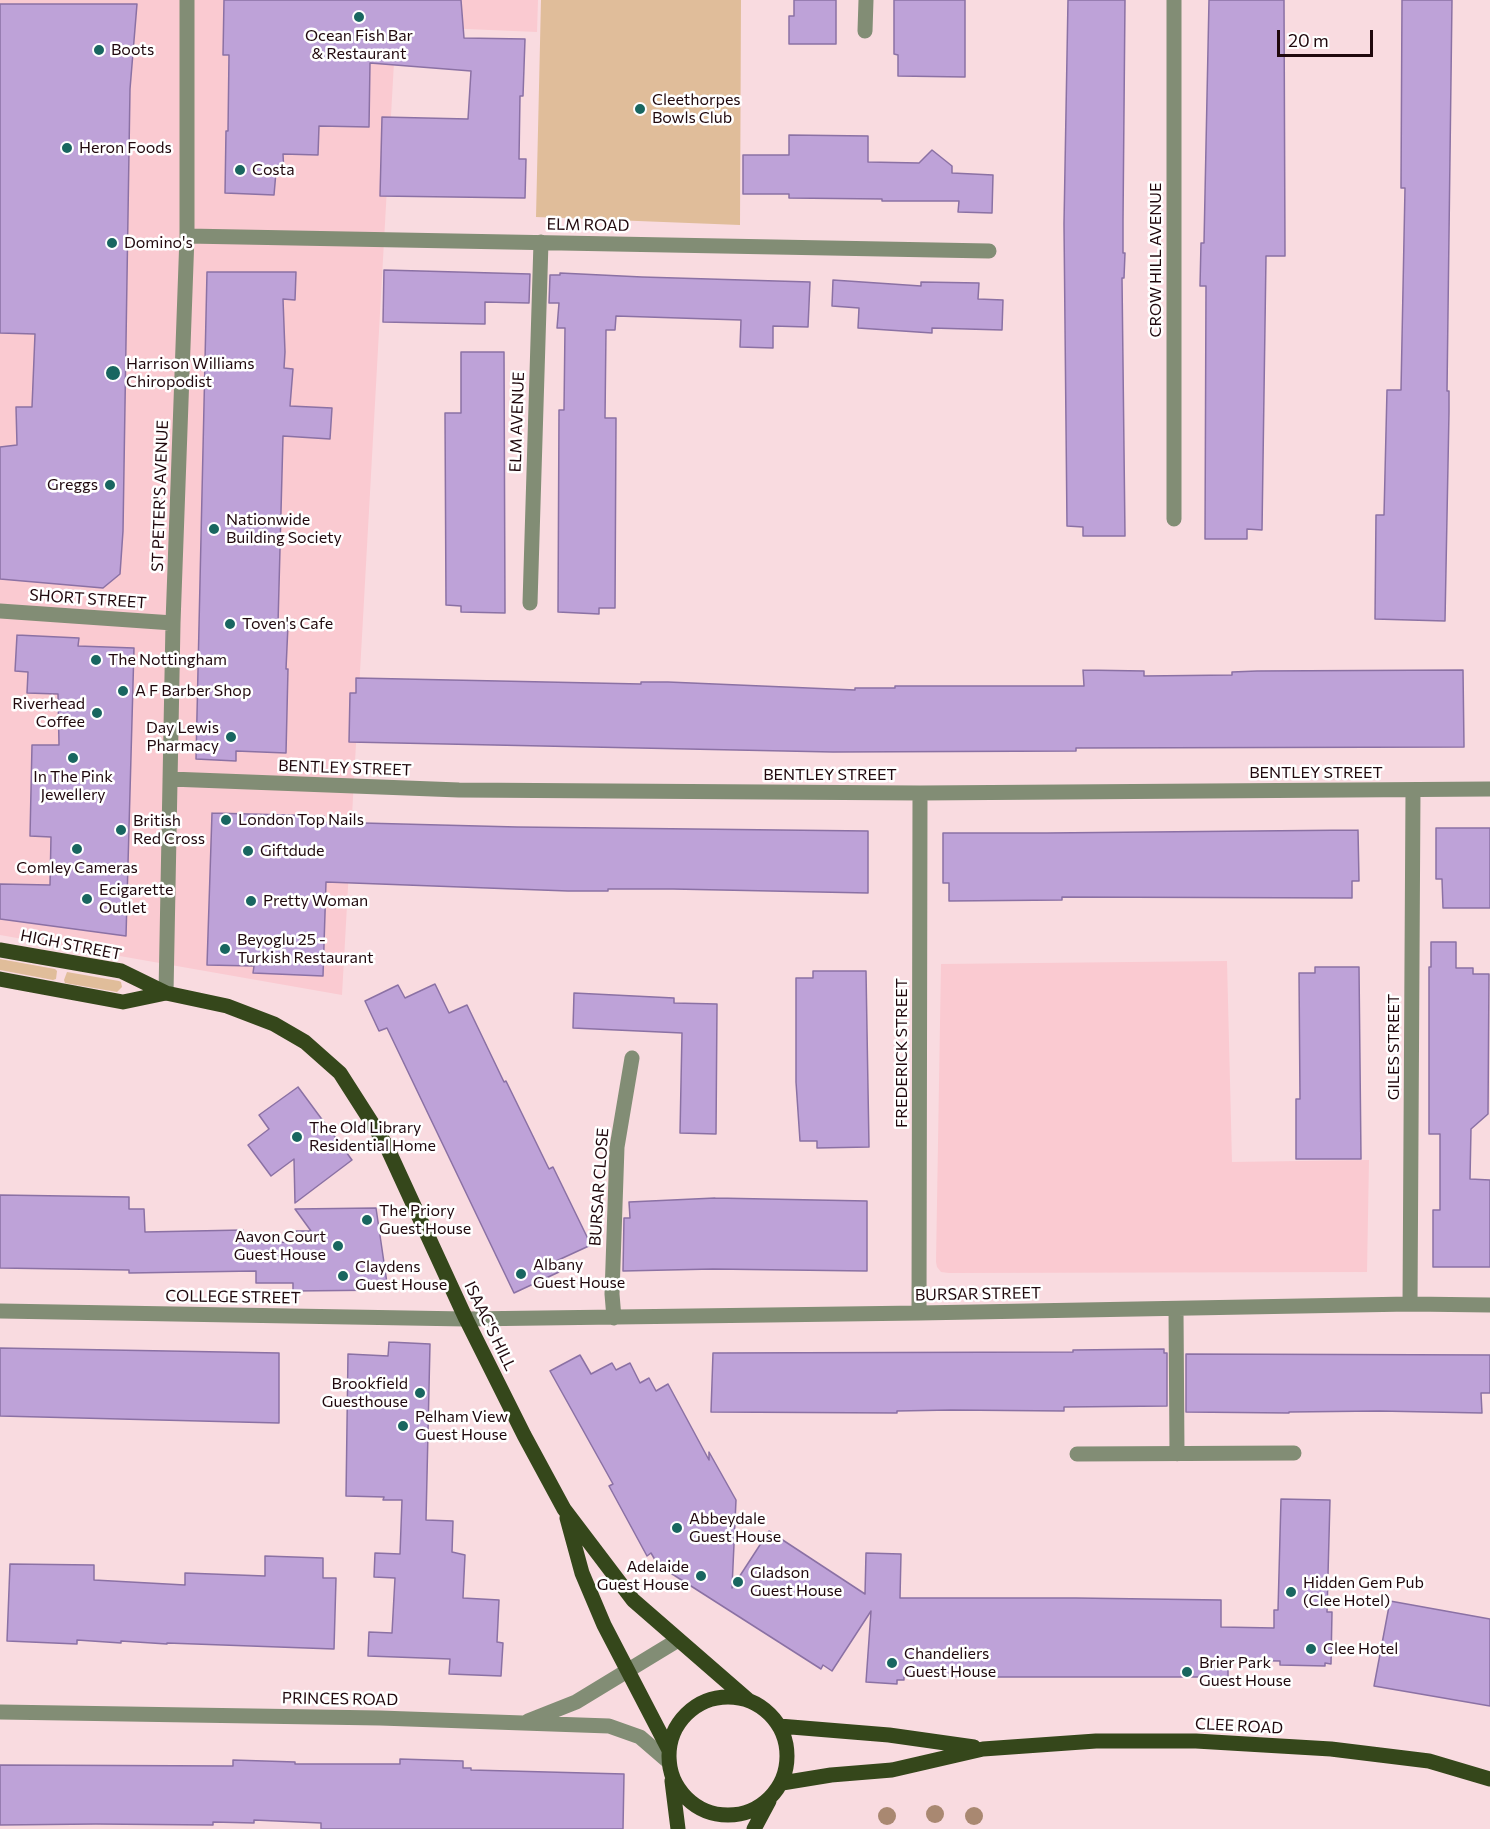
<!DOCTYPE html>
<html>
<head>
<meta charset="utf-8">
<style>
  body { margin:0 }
  #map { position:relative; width:1490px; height:1829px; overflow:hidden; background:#f9dbe0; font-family:Commissioner,sans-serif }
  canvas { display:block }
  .scale { position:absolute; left:1277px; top:30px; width:96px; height:27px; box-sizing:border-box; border:3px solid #20080d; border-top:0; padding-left:8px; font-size:18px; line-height:21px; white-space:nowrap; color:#20080d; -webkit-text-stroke:4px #fff; paint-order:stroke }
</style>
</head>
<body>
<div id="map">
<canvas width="1490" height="1829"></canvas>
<div class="scale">20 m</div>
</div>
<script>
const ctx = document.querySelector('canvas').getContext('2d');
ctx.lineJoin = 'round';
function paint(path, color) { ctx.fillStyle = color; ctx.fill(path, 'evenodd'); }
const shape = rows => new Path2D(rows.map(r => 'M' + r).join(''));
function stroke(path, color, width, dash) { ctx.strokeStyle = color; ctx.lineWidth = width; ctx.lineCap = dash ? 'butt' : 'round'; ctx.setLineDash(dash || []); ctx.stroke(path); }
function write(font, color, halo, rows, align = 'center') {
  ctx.font = font + ' Commissioner,sans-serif'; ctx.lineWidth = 5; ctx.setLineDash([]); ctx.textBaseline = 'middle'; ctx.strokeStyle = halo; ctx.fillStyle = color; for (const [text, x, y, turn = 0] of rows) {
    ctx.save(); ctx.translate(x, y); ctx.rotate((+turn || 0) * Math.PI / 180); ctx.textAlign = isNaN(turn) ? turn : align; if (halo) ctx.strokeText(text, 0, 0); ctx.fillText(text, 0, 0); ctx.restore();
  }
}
paint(shape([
  [0,0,538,0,537,32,396,26,342,995,0,935],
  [1227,961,1232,1162,1369,1160,1367,1272,949,1273,941,1272,937,1267,936,1262,941,964]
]), '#facad1');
paint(shape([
  [541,0,741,0,740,225,536,217],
  [0,959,55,969,57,971,56,979,53,980,0,970],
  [67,972,119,981,121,982,122,987,117,992,65,983,64,980]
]), '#e0bd9a');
const building = shape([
  [224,0,461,0,464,38,525,39,523,96,520,96,519,159,526,159,525,198,380,196,382,117,468,119,471,71,370,63,369,127,319,126,318,155,283,154,284,173,276,172,274,195,225,193,226,131,228,131,229,55,223,55,224,0],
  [794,0,836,0,836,44,789,44,789,16,794,16,794,0],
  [894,0,965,0,965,77,898,76,898,55,894,54,894,0],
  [1068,0,1125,0,1123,220,1123,253,1125,253,1124,278,1122,278,1125,536,1083,536,1083,527,1067,526,1064,224,1068,0],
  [1209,0,1284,0,1285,256,1266,256,1262,530,1247,529,1247,539,1205,539,1206,286,1200,286,1201,243,1204,243,1209,0],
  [1402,0,1452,0,1447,391,1449,391,1449,412,1445,621,1375,619,1376,515,1384,515,1387,390,1401,390,1405,188,1401,188,1402,0],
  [0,4,137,4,130,89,123,531,120,574,103,588,0,579,0,447,17,445,16,407,32,407,35,334,0,333,0,4],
  [789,135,868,136,868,162,919,163,932,150,952,166,952,173,993,175,992,213,958,212,959,201,882,201,882,199,789,198,789,194,743,194,743,155,789,155,789,135],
  [384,270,530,274,529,303,485,302,485,324,383,322,384,270],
  [207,272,296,272,295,300,283,299,285,352,284,368,293,369,290,406,332,408,330,439,283,436,278,624,288,625,286,669,288,669,286,753,236,751,236,761,196,759,207,272],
  [560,273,642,277,810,282,808,327,773,326,773,348,740,347,741,320,616,316,615,330,606,330,605,418,616,418,615,608,599,608,599,614,558,612,559,410,564,410,565,328,557,328,559,303,549,303,550,275,560,275,560,273],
  [833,280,921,286,921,282,979,283,978,299,1003,300,1002,330,932,328,932,333,858,328,859,308,832,306,833,280],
  [461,352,504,352,505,613,461,612,461,606,446,605,445,413,461,413,461,352],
  [17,635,79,638,78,646,134,648,126,936,0,919,0,884,50,885,51,837,30,836,32,745,59,745,58,694,27,693,28,672,15,671,17,635],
  [1083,670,1144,671,1144,676,1232,675,1232,672,1257,671,1463,670,1464,747,1076,748,1076,751,833,752,349,742,350,693,356,693,356,678,641,684,641,682,668,682,855,690,855,688,895,688,895,686,1084,686,1083,670],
  [212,813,324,816,324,822,517,827,868,831,868,893,673,889,608,889,608,891,568,891,326,882,323,976,253,973,254,966,207,965,212,813],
  [1436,828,1490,828,1490,908,1443,908,1442,879,1436,879,1436,828],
  [1358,830,1359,881,1352,881,1352,898,1062,897,1062,900,949,901,949,883,943,883,943,833,1047,833,1358,830],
  [1431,942,1456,942,1456,968,1473,968,1473,974,1489,974,1488,1114,1471,1129,1470,1179,1490,1180,1490,1267,1433,1267,1433,1210,1440,1210,1440,1134,1429,1134,1429,967,1431,967,1431,942],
  [1315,967,1359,967,1361,1159,1296,1159,1296,1099,1300,1099,1299,973,1315,973,1315,967],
  [813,971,866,971,869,1147,817,1148,817,1141,800,1141,796,1082,796,978,813,978,813,971],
  [435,984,449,1013,467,1005,504,1082,506,1081,549,1169,553,1167,591,1245,554,1262,559,1272,514,1293,387,1028,379,1031,365,1001,398,985,405,998,435,984],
  [574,993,674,998,674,1003,717,1004,716,1134,680,1133,682,1033,573,1028,574,993],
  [298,1087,352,1160,295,1203,294,1159,271,1176,248,1145,269,1129,259,1115,298,1087],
  [0,1195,129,1197,129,1209,144,1209,145,1232,243,1230,243,1243,295,1242,295,1231,311,1231,295,1209,376,1208,388,1290,293,1291,293,1283,256,1283,256,1271,129,1273,129,1270,0,1268,0,1195],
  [715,1198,867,1201,867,1271,713,1269,623,1271,624,1218,630,1218,629,1202,715,1198],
  [389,1342,430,1344,426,1520,453,1521,452,1552,465,1555,463,1598,499,1600,497,1642,503,1643,501,1676,449,1674,450,1659,368,1656,369,1632,392,1633,395,1578,374,1577,375,1553,400,1554,402,1500,383,1500,384,1497,346,1496,348,1354,388,1356,389,1342],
  [0,1348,279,1353,279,1423,0,1416,0,1348],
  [1164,1349,1164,1353,1167,1353,1167,1406,1064,1407,1064,1411,951,1410,897,1411,897,1413,711,1412,713,1353,1073,1352,1073,1350,1164,1349],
  [1186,1354,1490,1355,1490,1393,1481,1393,1482,1413,1379,1411,1289,1412,1289,1413,1186,1412,1186,1354],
  [580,1355,591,1374,612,1363,616,1370,630,1363,640,1383,649,1378,656,1391,668,1384,709,1460,709,1452,736,1500,732,1588,769,1531,865,1594,866,1553,901,1554,900,1598,1076,1598,1221,1600,1221,1627,1274,1628,1274,1610,1278,1610,1281,1499,1330,1500,1327,1612,1332,1612,1331,1664,1325,1663,1325,1666,1280,1665,1280,1661,1228,1660,1228,1677,904,1677,904,1680,897,1680,897,1684,866,1682,871,1611,832,1671,823,1665,821,1669,658,1565,651,1553,647,1556,609,1486,613,1484,550,1371,580,1355],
  [265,1556,323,1558,323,1578,336,1578,334,1649,167,1643,167,1644,121,1641,121,1643,77,1640,77,1644,7,1641,10,1564,94,1565,94,1580,185,1585,185,1573,265,1576,265,1556],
  [1390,1601,1490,1619,1490,1706,1374,1686,1390,1601],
  [400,1759,463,1761,463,1768,471,1768,471,1770,624,1774,623,1829,321,1829,321,1823,254,1820,254,1823,213,1822,213,1825,96,1824,0,1825,0,1765,233,1766,233,1760,295,1762,295,1764,400,1764,400,1759]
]);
paint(building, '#bea2d8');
stroke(building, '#8b71a4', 1.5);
stroke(shape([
  [1174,0,1174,519],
  [865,31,866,0],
  [187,236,989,251],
  [530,603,541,242],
  [0,611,173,623],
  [170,779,459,790,920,793,1490,789],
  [166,993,173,623,187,236,187,0],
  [1410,1304,1413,790],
  [1176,1309,1177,1454],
  [0,1311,466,1319,919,1313,1410,1304,1490,1305],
  [919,1313,920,793],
  [614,1318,612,1294,617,1147,632,1058],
  [1077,1454,1294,1453],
  [0,1712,380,1718,609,1726,640,1737,669,1762],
  [528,1721,576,1702,678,1640]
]), '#828d75', 15);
stroke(shape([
  [0,950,121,971,166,993,227,1006,274,1024,305,1042,340,1073,386,1145,466,1319,524,1435,564,1509,633,1600,748,1700],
  [0,979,123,1002,166,993],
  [567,1518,582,1573,604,1625,669,1750],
  '669 1756a59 59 0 1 1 118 0a59 59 0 1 1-118 0Z',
  [779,1726,889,1735,974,1747],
  [672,1781,678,1829],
  [782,1783,831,1775,892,1770,983,1749,1096,1741,1196,1741,1331,1749,1429,1761,1490,1779],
  [754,1829,769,1801]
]), '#35471b', 15);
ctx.fillStyle = '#a98871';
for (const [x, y] of [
  [935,1814],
  [887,1816],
  [974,1816]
]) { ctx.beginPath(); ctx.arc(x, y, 9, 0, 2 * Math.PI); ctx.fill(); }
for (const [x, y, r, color] of [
  [359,17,6,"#196660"],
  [99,50,6,"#196660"],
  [640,109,6,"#196660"],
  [67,148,6,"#196660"],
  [240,170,6,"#196660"],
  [112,243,6,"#196660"],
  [113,373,8,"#196660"],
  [110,485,6,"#196660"],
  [214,529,6,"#196660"],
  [230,624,6,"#196660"],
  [96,660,6,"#196660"],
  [123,691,6,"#196660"],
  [97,713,6,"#196660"],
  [231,737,6,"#196660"],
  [73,758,6,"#196660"],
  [226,820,6,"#196660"],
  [121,830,6,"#196660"],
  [77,849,6,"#196660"],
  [248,851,6,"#196660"],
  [87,899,6,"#196660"],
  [251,901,6,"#196660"],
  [225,949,6,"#196660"],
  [297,1137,6,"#196660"],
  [367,1220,6,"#196660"],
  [338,1246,6,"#196660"],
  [521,1274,6,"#196660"],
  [343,1276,6,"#196660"],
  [420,1393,6,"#196660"],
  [403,1426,6,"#196660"],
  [677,1528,6,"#196660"],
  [701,1576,6,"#196660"],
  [738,1582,6,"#196660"],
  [1291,1592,6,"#196660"],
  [1311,1649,6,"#196660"],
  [892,1663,6,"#196660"],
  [1187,1672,6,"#196660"]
]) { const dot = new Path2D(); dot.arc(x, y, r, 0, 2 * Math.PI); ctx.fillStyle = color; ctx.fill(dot); stroke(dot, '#fff', 2); }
write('16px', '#20080d', '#fff', [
  ["Ocean Fish Bar",359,36,"center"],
  ["& Restaurant",359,54,"center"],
  ["Boots",111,50],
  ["Cleethorpes",652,100],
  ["Bowls Club",652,118],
  ["Heron Foods",79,148],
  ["Costa",252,170],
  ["Domino's",124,243],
  ["Harrison Williams",126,364],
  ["Chiropodist",126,382],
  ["Greggs",98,485,"right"],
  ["Nationwide",226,520],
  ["Building Society",226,538],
  ["Toven's Cafe",242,624],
  ["The Nottingham",108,660],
  ["A F Barber Shop",135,691],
  ["Riverhead",85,704,"right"],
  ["Coffee",85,722,"right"],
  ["Day Lewis",219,728,"right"],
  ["Pharmacy",219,746,"right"],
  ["In The Pink",73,777,"center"],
  ["Jewellery",73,795,"center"],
  ["London Top Nails",238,820],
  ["British",133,821],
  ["Red Cross",133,839],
  ["Giftdude",260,851],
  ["Comley Cameras",77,868,"center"],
  ["Ecigarette",99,890],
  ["Outlet",99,908],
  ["Pretty Woman",263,901],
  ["Beyoglu 25 -",237,940],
  ["Turkish Restaurant",237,958],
  ["The Old Library",309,1128],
  ["Residential Home",309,1146],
  ["The Priory",379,1211],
  ["Guest House",379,1229],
  ["Aavon Court",326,1237,"right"],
  ["Guest House",326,1255,"right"],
  ["Albany",533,1265],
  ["Guest House",533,1283],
  ["Claydens",355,1267],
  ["Guest House",355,1285],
  ["Brookfield",408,1384,"right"],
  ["Guesthouse",408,1402,"right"],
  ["Pelham View",415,1417],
  ["Guest House",415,1435],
  ["Abbeydale",689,1519],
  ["Guest House",689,1537],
  ["Adelaide",689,1567,"right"],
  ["Guest House",689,1585,"right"],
  ["Gladson",750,1573],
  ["Guest House",750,1591],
  ["Hidden Gem Pub",1303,1583],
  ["(Clee Hotel)",1303,1601],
  ["Clee Hotel",1323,1649],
  ["Chandeliers",904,1654],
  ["Guest House",904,1672],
  ["Brier Park",1199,1663],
  ["Guest House",1199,1681]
], 'left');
write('16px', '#20080d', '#fff', [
  ["ELM ROAD",588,225,1],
  ["CROW HILL AVENUE",1156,260,-90],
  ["ELM AVENUE",517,422,-88],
  ["ST PETER'S AVENUE",160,496,-88],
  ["SHORT STREET",88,599,4],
  ["BENTLEY STREET",345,768,2],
  ["BENTLEY STREET",1316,773],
  ["BENTLEY STREET",830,775],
  ["HIGH STREET",71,945,11],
  ["GILES STREET",1394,1047,-90],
  ["FREDERICK STREET",902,1053,-90],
  ["BURSAR CLOSE",599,1187,-86],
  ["BURSAR STREET",978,1294,-1],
  ["COLLEGE STREET",233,1297,1],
  ["ISAAC'S HILL",490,1326,64],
  ["PRINCES ROAD",340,1699,1],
  ["CLEE ROAD",1239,1726,3]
]);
</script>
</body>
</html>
